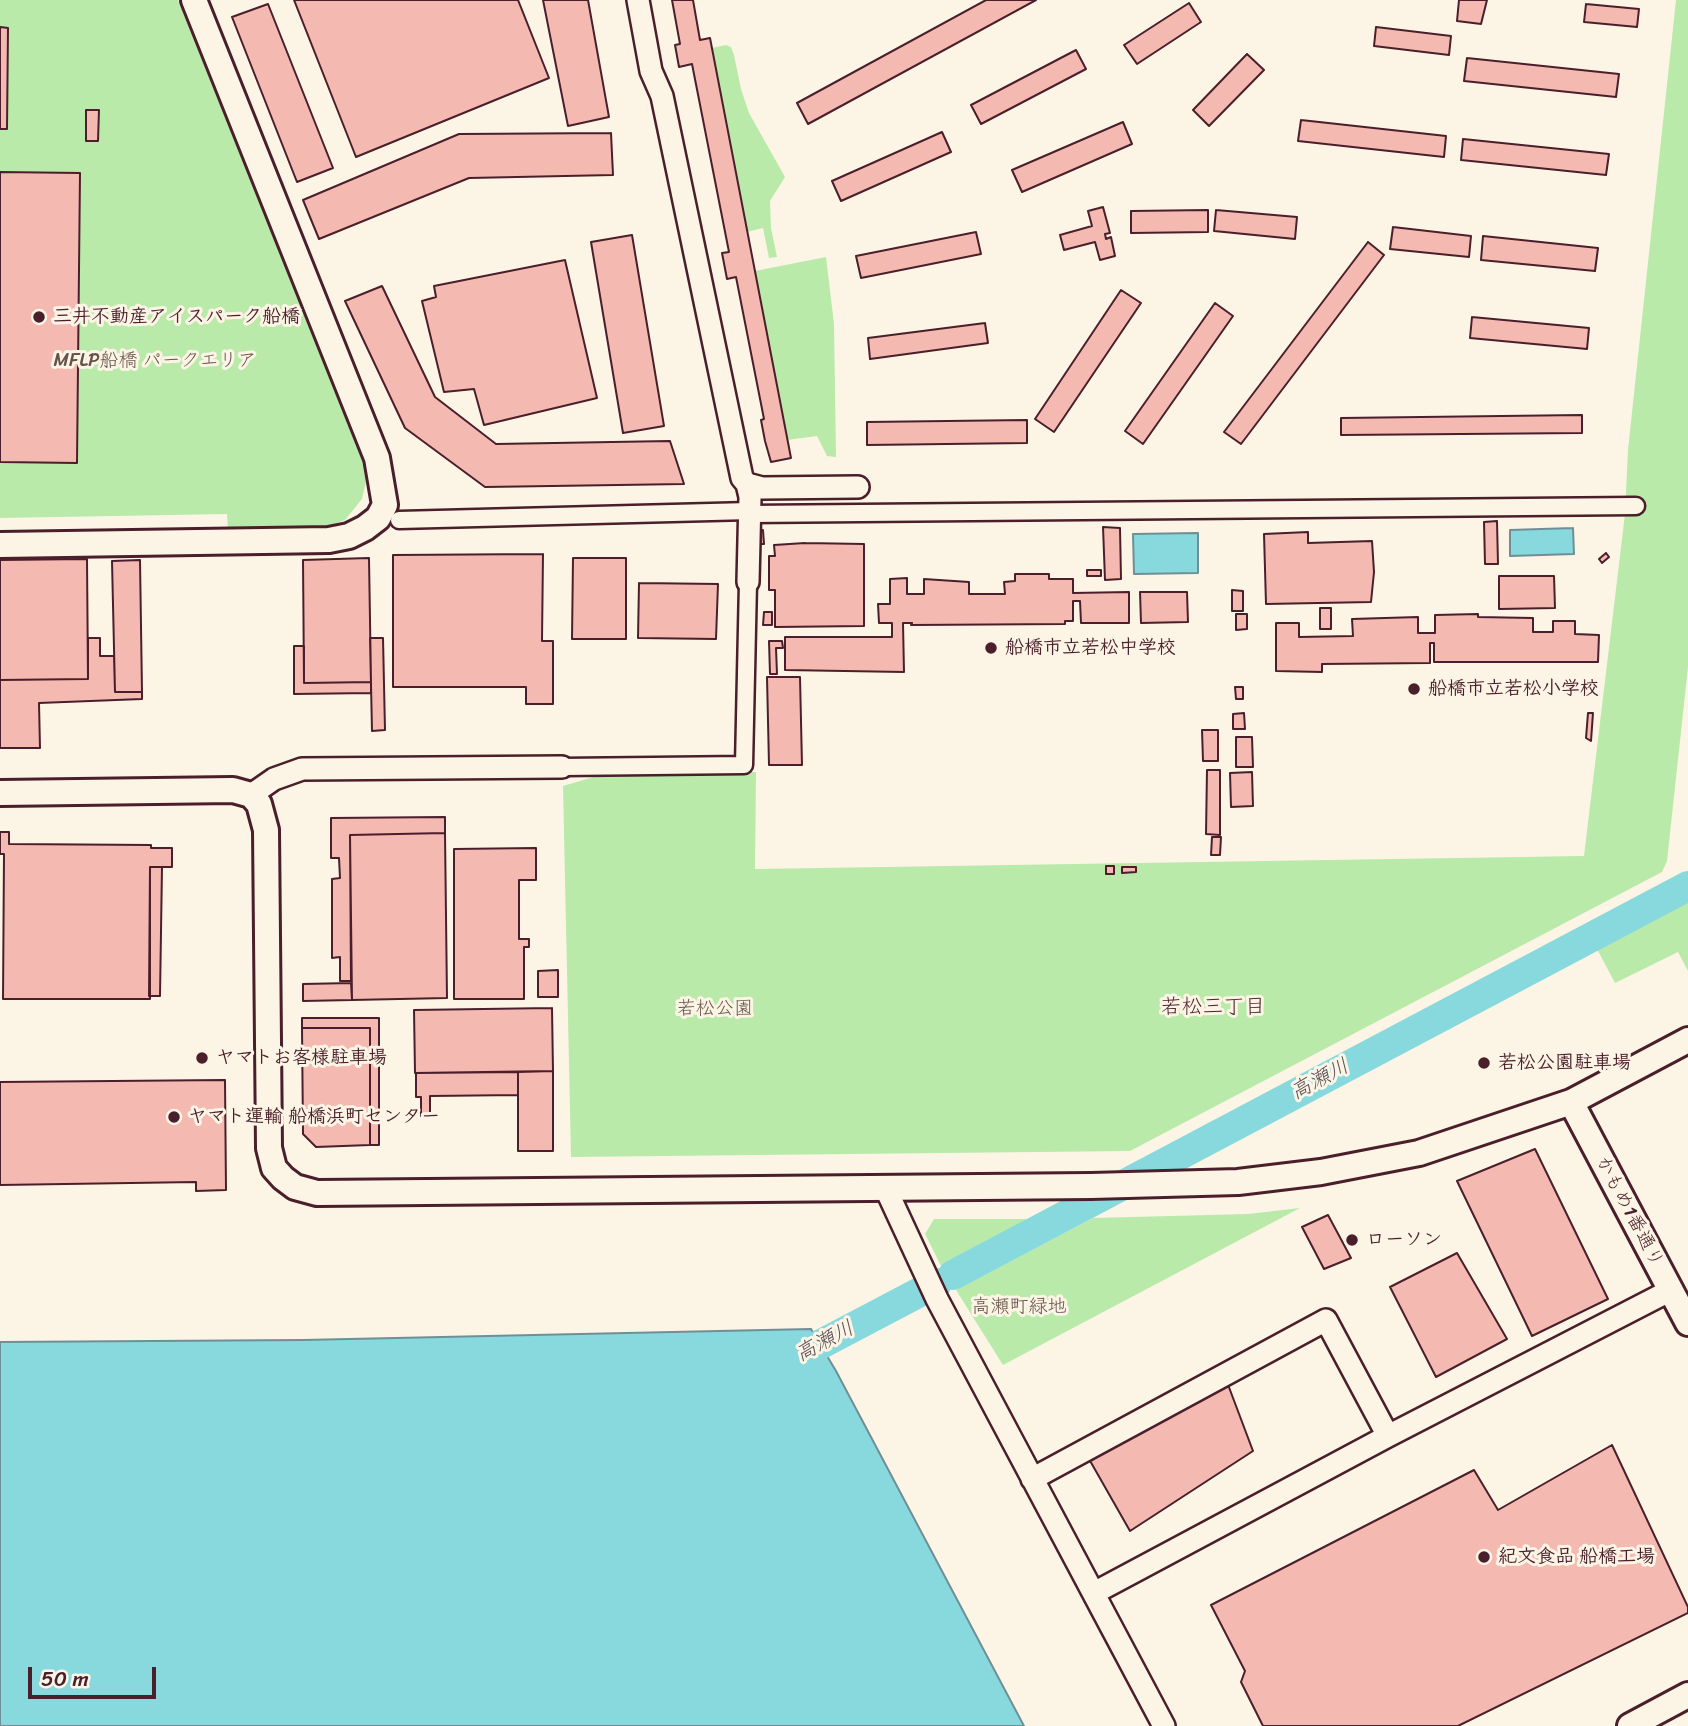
<!DOCTYPE html>
<html>
<head>
<meta charset="utf-8">
<style>
  body { margin:0 }
  #map { position:relative; width:1688px; height:1726px; overflow:hidden; background:#fcf5e5; font-family:Sriracha,sans-serif }
  canvas { display:block }
  .scale { position:absolute; left:28px; top:1667px; width:128px; height:32px; box-sizing:border-box; border:4px solid #4a1f2b; border-top:0; padding-left:9px; font-size:21px; line-height:24px; white-space:nowrap; color:#4a1f2b; -webkit-text-stroke:5px #fcf5e5; paint-order:stroke }
</style>
</head>
<body>
<div id="map">
<canvas width="1688" height="1726"></canvas>
<div class="scale">50 m</div>
</div>
<script>
const ctx = document.querySelector('canvas').getContext('2d');
ctx.lineJoin = 'round';
function paint(path, color) { ctx.fillStyle = color; ctx.fill(path, 'evenodd'); }
const shape = rows => new Path2D(rows.map(r => 'M' + r).join(''));
function stroke(path, color, width, dash) { ctx.strokeStyle = color; ctx.lineWidth = width; ctx.lineCap = dash ? 'butt' : 'round'; ctx.setLineDash(dash || []); ctx.stroke(path); }
function write(font, color, halo, rows, align = 'center') {
  ctx.font = font + ' Sriracha,"Klee One",sans-serif'; ctx.lineWidth = 6; ctx.setLineDash([]); ctx.textBaseline = 'middle'; ctx.strokeStyle = halo; ctx.fillStyle = color; for (const [text, x, y, turn = 0] of rows) {
    ctx.save(); ctx.translate(x, y); ctx.rotate((+turn || 0) * Math.PI / 180); ctx.textAlign = isNaN(turn) ? turn : align; if (halo) ctx.strokeText(text, 0, 0); ctx.fillText(text, 0, 0); ctx.restore();
  }
}
paint(shape([
  [0,0,178,0,366,467,367,477,362,499,345,520,321,529,228,531,227,514,0,518],
  [1676,0,1688,0,1688,667,1667,861,1662,872,1130,1151,571,1157,563,786,600,775,756,772,755,869,1584,856,1625,514,1628,450],
  [726,45,731,47,734,55,741,89,749,113,785,177,770,201,771,228,777,257,769,258,763,228,747,232,712,48],
  [826,257,834,324,836,457,827,456,817,436,787,440,755,271],
  [1688,901,1688,971,1678,952,1615,983,1597,949],
  [1300,1208,1003,1365,956,1290,1093,1218,1248,1214],
  [934,1219,1029,1219,941,1266,925,1234]
]), '#b9eaaa');
const water = shape([
  [1573,528,1574,554,1510,556,1510,530,1573,528],
  [1198,533,1198,573,1134,574,1133,534,1198,533],
  [811,1329,836,1371,1024,1726,0,1726,0,1342,303,1340,811,1329]
]);
paint(water, '#87d9dd');
stroke(water, '#6f8f96', 2);
stroke(shape([
  [953,1275,1688,886],
  [787,1362,937,1283]
]), '#87d9dd', 30);
const building = shape([
  [294,0,518,0,549,78,356,157,294,0],
  [543,0,588,0,609,117,568,126,543,0],
  [672,0,693,0,700,40,710,38,791,458,771,462,765,441,761,420,764,419,736,277,727,279,722,253,729,252,692,64,679,67,675,45,680,44,672,0],
  [986,0,1036,0,808,124,797,103,986,0],
  [1459,0,1487,0,1481,24,1457,21,1459,0],
  [1189,3,1201,22,1137,64,1124,45,1189,3],
  [268,4,333,168,297,182,232,17,268,4],
  [1586,4,1639,9,1637,27,1584,22,1586,4],
  [0,27,8,28,7,129,0,129,0,27],
  [1376,27,1451,36,1449,55,1374,46,1376,27],
  [1076,50,1086,69,981,124,971,105,1076,50],
  [1247,54,1264,70,1209,126,1193,110,1247,54],
  [1467,58,1619,74,1616,97,1464,81,1467,58],
  [86,110,99,110,98,141,86,141,86,110],
  [1301,120,1446,136,1444,157,1298,141,1301,120],
  [1123,122,1132,144,1022,192,1012,170,1123,122],
  [942,132,951,152,841,201,832,181,942,132],
  [611,133,613,175,469,178,319,239,303,200,459,134,611,133],
  [1463,139,1609,154,1606,175,1461,160,1463,139],
  [0,172,80,173,77,463,0,462,0,172],
  [1103,207,1110,233,1105,234,1106,239,1111,237,1115,256,1100,260,1095,242,1064,250,1060,235,1092,226,1088,211,1103,207],
  [1208,210,1208,232,1131,233,1131,211,1208,210],
  [1216,210,1297,217,1295,239,1214,231,1216,210],
  [1393,227,1471,236,1469,257,1390,249,1393,227],
  [976,232,981,254,861,278,856,256,976,232],
  [632,235,664,426,623,433,591,242,632,235],
  [1483,236,1598,248,1595,271,1481,260,1483,236],
  [1368,242,1384,255,1241,444,1224,432,1368,242],
  [565,260,597,398,484,425,474,389,444,392,422,301,436,297,434,286,565,260],
  [382,286,435,397,496,444,670,441,684,484,485,487,405,428,345,301,382,286],
  [1121,290,1141,303,1054,432,1035,419,1121,290],
  [1215,303,1233,316,1143,444,1125,431,1215,303],
  [1472,317,1589,328,1587,349,1470,338,1472,317],
  [985,323,988,343,870,359,868,338,985,323],
  [1582,415,1582,433,1341,435,1341,418,1582,415],
  [1027,420,1027,443,867,445,867,422,1027,420],
  [1497,521,1498,564,1485,564,1484,522,1497,521],
  [1103,527,1120,528,1121,579,1105,580,1103,527],
  [759,530,763,530,764,544,760,544,759,530],
  [1308,532,1308,543,1372,541,1374,572,1371,602,1266,604,1264,534,1308,532],
  [805,543,864,544,864,626,775,627,775,590,769,590,769,556,775,556,774,545,805,543],
  [1606,553,1609,557,1602,563,1599,559,1606,553],
  [543,554,542,641,553,641,553,704,526,704,526,687,393,687,393,555,543,554],
  [369,558,371,682,304,683,303,560,369,558],
  [573,558,626,558,626,639,572,639,573,558],
  [87,559,88,679,0,680,0,560,87,559],
  [140,560,142,692,115,692,112,561,140,560],
  [1087,570,1101,570,1101,576,1087,576,1087,570],
  [1015,574,1049,574,1049,579,1073,579,1073,593,1129,592,1129,623,1081,623,1080,601,1073,601,1073,621,1065,621,1065,624,911,625,912,623,903,623,904,672,785,670,785,637,892,637,892,623,879,623,878,604,890,604,890,579,907,578,907,594,924,594,924,579,969,582,969,594,1005,594,1004,582,1015,581,1015,574],
  [1499,576,1554,576,1555,608,1499,609,1499,576],
  [639,583,718,584,716,639,638,638,639,583],
  [1232,590,1243,591,1243,611,1232,611,1232,590],
  [1140,592,1187,592,1188,622,1141,623,1140,592],
  [1320,608,1331,608,1331,629,1320,629,1320,608],
  [764,612,772,612,772,625,763,625,764,612],
  [1236,614,1247,614,1247,629,1236,630,1236,614],
  [1478,614,1478,617,1533,618,1533,632,1553,632,1553,621,1575,621,1575,634,1599,635,1598,662,1434,662,1434,643,1430,643,1430,663,1322,664,1322,672,1276,671,1276,623,1299,623,1299,637,1353,636,1352,619,1418,617,1418,633,1435,633,1435,615,1478,614],
  [88,638,100,638,100,656,114,656,115,692,142,692,142,699,39,703,40,748,0,748,0,680,88,679,88,638],
  [370,638,383,638,385,730,372,731,370,638],
  [769,641,782,641,783,648,776,648,777,674,770,674,769,641],
  [294,646,304,646,304,683,371,682,371,693,294,694,294,646],
  [767,677,800,677,802,765,769,765,767,677],
  [1235,687,1243,687,1243,699,1236,699,1235,687],
  [1244,713,1245,729,1233,729,1233,714,1244,713],
  [1588,713,1593,713,1591,741,1586,738,1588,713],
  [1202,730,1218,730,1218,761,1203,761,1202,730],
  [1236,737,1252,737,1253,767,1236,767,1236,737],
  [1207,770,1220,770,1220,835,1206,834,1207,770],
  [1252,772,1253,806,1231,807,1230,773,1252,772],
  [445,817,445,833,350,835,351,981,340,981,340,957,332,958,332,879,340,878,339,858,331,858,331,818,445,817],
  [0,832,9,832,9,844,151,845,151,848,172,848,172,867,150,867,150,999,3,999,4,854,0,854,0,832],
  [445,833,447,998,352,1000,350,835,445,833],
  [1212,837,1221,837,1220,855,1211,855,1212,837],
  [536,848,536,880,519,880,519,939,529,939,529,947,524,947,524,999,454,999,454,849,536,848],
  [1106,866,1114,866,1114,874,1106,874,1106,866],
  [150,867,162,867,160,996,149,996,150,867],
  [1122,867,1136,867,1136,872,1122,873,1122,867],
  [558,970,558,997,538,997,538,971,558,970],
  [351,983,352,1000,303,1001,303,984,351,983],
  [552,1008,553,1071,415,1073,414,1010,552,1008],
  [302,1018,379,1018,379,1145,370,1145,370,1028,302,1028,302,1018],
  [302,1028,370,1028,370,1145,316,1147,303,1134,302,1028],
  [553,1071,553,1151,518,1151,518,1072,553,1071],
  [518,1072,518,1095,430,1096,430,1116,421,1116,421,1097,416,1097,416,1073,518,1072],
  [225,1080,226,1190,196,1191,196,1182,0,1185,0,1082,225,1080],
  [1535,1149,1608,1299,1532,1336,1457,1181,1535,1149],
  [1328,1215,1351,1258,1324,1269,1302,1227,1328,1215],
  [1457,1253,1507,1339,1436,1377,1390,1287,1457,1253],
  [1227,1382,1253,1451,1130,1531,1089,1459,1227,1382],
  [1612,1445,1688,1607,1688,1613,1458,1726,1263,1726,1241,1682,1245,1671,1211,1605,1474,1470,1498,1510,1612,1445]
]);
paint(building, '#f4b9b1');
stroke(building, '#4a1f2b', 2);
const pedestrian = shape([
  [750,514,1636,506],
  [399,520,750,511],
  [562,767,744,765,748,582]
]);
const minor = shape([
  [638,0,651,71,662,96,742,478,747,484,762,488,858,487],
  [747,484,750,497,748,582],
  [251,795,274,779,302,769,562,767],
  [885,1187,937,1299,1164,1726],
  [1032,1479,1326,1320,1388,1436],
  [1094,1593,1388,1436,1671,1290]
]);
const tertiary = shape([
  [0,545,329,540,349,536,365,528,378,518,385,505,377,458,194,0],
  [0,793,233,790,251,795,259,804,266,830,269,1148,274,1168,283,1178,295,1187,317,1193,1091,1186,1238,1182,1321,1172,1419,1153,1571,1102,1688,1040],
  [1571,1102,1688,1323],
  [1630,1726,1688,1695]
]);
stroke(pedestrian, '#4a1f2b', 21);
stroke(minor, '#4a1f2b', 26);
stroke(tertiary, '#4a1f2b', 30);
stroke(pedestrian, '#fcf5e5', 16);
stroke(minor, '#fcf5e5', 21);
stroke(tertiary, '#fcf5e5', 24);
for (const [x, y, r, color] of [
  [39,317,7,"#4a1f2b"],
  [991,648,7,"#4a1f2b"],
  [1414,689,7,"#4a1f2b"],
  [202,1058,7,"#4a1f2b"],
  [1484,1063,7,"#4a1f2b"],
  [174,1117,7,"#4a1f2b"],
  [1352,1240,7,"#4a1f2b"],
  [1484,1557,7,"#4a1f2b"]
]) { const dot = new Path2D(); dot.arc(x, y, r, 0, 2 * Math.PI); ctx.fillStyle = color; ctx.fill(dot); stroke(dot, '#fcf5e5', 2.5); }
write('bold 19px', '#4a1f2b', '#fcf5e5', [
  ["三井不動産アイスパーク船橋",53,317],
  ["船橋市立若松中学校",1005,648],
  ["船橋市立若松小学校",1428,689],
  ["ヤマトお客様駐車場",216,1058],
  ["若松公園駐車場",1498,1063],
  ["ヤマト運輸 船橋浜町センター",188,1117],
  ["ローソン",1366,1240],
  ["紀文食品 船橋工場",1498,1557]
], 'left');
write('19px', '#66524b', '#fcf5e5', [
  ["MFLP船橋 パークエリア",155,361],
  ["若松公園",715,1009],
  ["高瀬町緑地",1019,1307]
]);
write('19px', '#4a1f2b', '#fcf5e5', [
  ["かもめ1番通り",1629,1212,62]
]);
write('21px', '#4a1f2b', '#fcf5e5', [
  ["若松三丁目",1213,1008]
]);
write('italic 21px', '#594e58', '#fcf5e5', [
  ["高瀬川",1320,1080,-28],
  ["高瀬川",825,1342,-28]
]);
</script>
</body>
</html>
